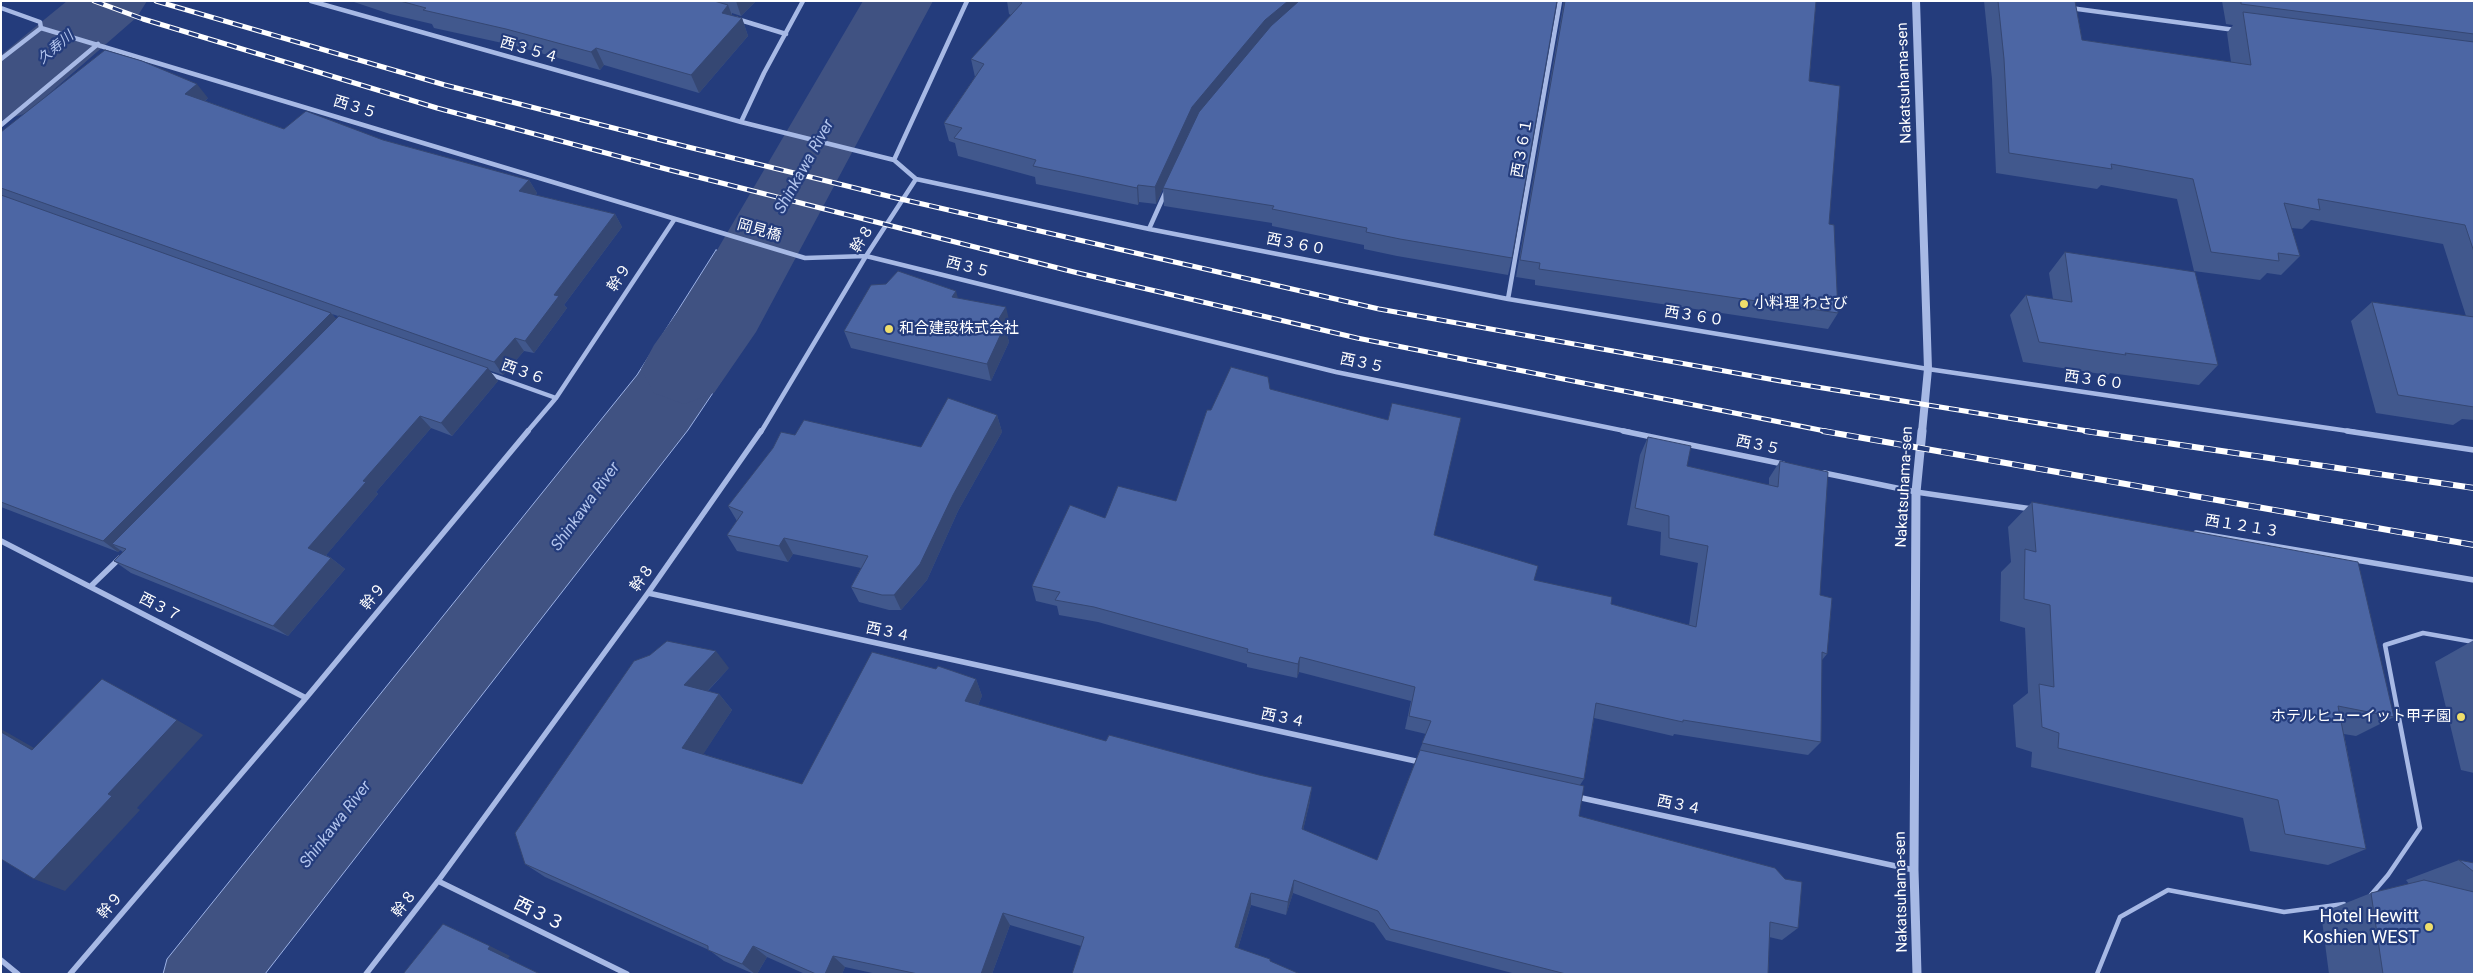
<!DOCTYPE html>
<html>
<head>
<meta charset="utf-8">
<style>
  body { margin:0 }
  #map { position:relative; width:2475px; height:975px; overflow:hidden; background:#243c7c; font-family:Roboto,sans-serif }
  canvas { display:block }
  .frame { position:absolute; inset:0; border:2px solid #fff; pointer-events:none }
</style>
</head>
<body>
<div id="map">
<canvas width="2475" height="975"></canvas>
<div class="frame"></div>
</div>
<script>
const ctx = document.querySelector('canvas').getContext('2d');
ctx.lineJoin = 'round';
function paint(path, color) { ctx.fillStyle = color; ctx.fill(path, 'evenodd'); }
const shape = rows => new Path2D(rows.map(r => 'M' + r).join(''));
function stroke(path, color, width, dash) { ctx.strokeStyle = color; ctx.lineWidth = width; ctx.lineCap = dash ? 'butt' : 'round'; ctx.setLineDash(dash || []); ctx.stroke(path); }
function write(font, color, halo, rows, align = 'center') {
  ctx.font = font + ' Roboto,"Noto Sans JP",sans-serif'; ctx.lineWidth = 4.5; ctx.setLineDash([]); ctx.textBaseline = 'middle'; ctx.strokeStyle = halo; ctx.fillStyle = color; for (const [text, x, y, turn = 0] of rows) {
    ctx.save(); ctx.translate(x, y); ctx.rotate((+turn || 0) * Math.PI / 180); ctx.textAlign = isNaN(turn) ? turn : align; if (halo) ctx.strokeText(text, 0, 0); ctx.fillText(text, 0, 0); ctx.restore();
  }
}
const water = shape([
  [716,250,770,266,757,307,731,366,688,430,265,974,163,974,167,959,637,375,716,250]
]);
paint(water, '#405282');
stroke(water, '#9cb2e6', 1);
paint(shape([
  [67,1,147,1,137,17,27,113,1,121,1,55,67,1],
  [863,1,933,1,756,332,714,393,684,404,654,393,641,369,654,345,696,286,863,1]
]), '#405282');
stroke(shape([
  [2370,896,2388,875,2420,828,2385,645,2423,633,2474,642],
  [2097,974,2120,917,2168,890,2284,912,2344,904]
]), '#a7b9e5', 4.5);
stroke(shape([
  [311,1,741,122,894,160,916,179],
  [1,8,40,22,41,28,805,258,866,256,1336,372,1630,432],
  [2070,8,2235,30],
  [737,19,786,34],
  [1,59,41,28],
  [741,122,764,73,803,1],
  [1,125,98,44],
  [894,160,967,1],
  [916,179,1149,229,1508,299,1928,369,2355,432],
  [1149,229,1166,191],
  [1508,299,1560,1],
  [486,373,556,398],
  [527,432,556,398,674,220],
  [761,432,866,256,916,179]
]), '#a7b9e5', 4.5);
stroke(shape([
  [1623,431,1783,464],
  [2347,431,2474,450],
  [1824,473,1916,492,2032,509],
  [2196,533,2474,580],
  [1,541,306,698],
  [91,586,120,558],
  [648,593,1420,762],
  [1577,797,1914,870],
  [438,881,627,974],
  [1,960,18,974],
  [70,974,306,698,528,431],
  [366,974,438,881,648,593,761,431]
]), '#a7b9e5', 5.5);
stroke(shape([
  [1916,1,1928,369,1922,432]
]), '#a7b9e5', 8);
stroke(shape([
  [1917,974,1914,870,1916,492,1922,431]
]), '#a7b9e5', 9);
const railFar1 = shape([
  [94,1,143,19,437,108,666,169,1074,272,1357,338,1830,432],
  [156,1,445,85,684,146,892,197,1379,309,1786,382,2094,432]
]);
const rail = shape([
  [1823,431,2474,545],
  [2085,431,2474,488]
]);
stroke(railFar1, '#fff', 5);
stroke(rail, '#fff', 6);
stroke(railFar1, '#243c7c', 3, [10]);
stroke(rail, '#243c7c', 4.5, [12]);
paint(shape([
  [351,1,756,1,741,16,732,13,732,16,742,18,748,36,699,93,604,65,600,70,516,46,434,28,432,24,390,14],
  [1007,1,1557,1,1512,258,1508,275,1397,256,1364,249,1364,245,1272,226,1272,223,1164,206,1163,189,1156,204,1139,202,1138,205,1036,184,1035,177,958,156,955,143,949,141,944,123,975,77,971,59,1011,15,1009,14],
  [1564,1,1816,1,1809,81,1829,224,1838,313,1828,329,1535,285,1535,280,1516,277],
  [1984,1,2075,1,2082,40,2231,62,2227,33,2233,25,2226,24,2222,1,2474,1,2474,420,2462,419,2453,425,2376,413,2351,321,2372,302,2466,316,2443,244,2311,220,2302,229,2291,228,2300,256,2281,275,2267,273,2260,280,2194,271,2177,199,2101,185,2097,189,1996,173,1992,79],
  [208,98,205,101,284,129,383,140,529,180,537,193,536,195,615,214,622,227,564,305,567,308,534,353,524,351,503,375,488,370,498,381,452,436,431,428,376,492,378,494,326,555,331,558,345,569,288,636,131,573,114,561,123,552,120,550,118,552,1,507,1,132],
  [332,314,338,316,336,319],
  [2065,252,2218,365,2199,385,2110,373,2108,375,2023,362,2010,315,2026,295,2053,299,2049,273],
  [958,298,1010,324,1006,331,1009,342,991,381,851,348,844,331],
  [1270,389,1434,535,1534,580,1611,604,1689,625,1698,563,1660,555,1661,532,1627,525,1640,455,1648,437,1687,466,1769,485,1769,478,1780,461,1820,595,1827,654,1822,660,1821,742,1808,755,1674,734,1673,736,1594,718,1584,779,1580,785,1579,816,1798,928,1782,940,1769,937,1768,974,1516,974,1386,940,1374,923,1293,893,1286,915,1251,905,1238,948,1081,946,1010,925,992,974,877,974,845,967,842,974,805,974,767,957,757,974,754,974,724,961,709,950,545,877,525,864,729,668,708,691,719,694,732,710,703,754,802,784,936,669,976,679,982,696,978,705,1310,801,1303,830,1377,860,1426,734,1405,729,1411,701,1299,672,1297,678,1247,667,1247,664,1098,622,1059,615,1057,606,1036,601,1032,586,1105,518,1176,501,1211,410],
  [997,415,1002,432,958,511,927,580,901,610,889,610,859,602,851,587,861,568,793,554,788,562,737,551,727,535,737,521,728,506,795,435,921,447],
  [2032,502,2394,717,2356,736,2344,734,2366,849,2328,865,2250,851,2243,818,2031,767,2032,752,2016,747,2013,705,2028,693,2025,628,2000,621,2001,572,2011,562,2008,527],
  [2474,640,2474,773,2461,770,2435,662],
  [2459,860,2474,863,2474,974,2329,974,2321,913,2371,893,2409,884,2406,880]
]), '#41588d');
paint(shape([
  [736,1,756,1,741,16],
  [1288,1,1309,1,1193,124,1156,204,1155,187,1192,107,1265,20],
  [728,5,735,23,722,13],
  [742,18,748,36,699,93,691,75],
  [596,48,604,65,600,70,591,52],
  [197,84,208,98,197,107,185,94],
  [529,180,537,193,528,204,519,191],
  [1138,185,1139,202,1138,205,1137,188],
  [615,214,622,227,564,305,567,308,534,353,525,341,554,295],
  [956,291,961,309,952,297],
  [1006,307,1010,324,1006,331,1009,342,991,381,987,364,998,320],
  [331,313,343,326,112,544,120,550,118,552,103,541],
  [515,338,524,351,503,375,494,362],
  [488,368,498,381,452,436,441,423],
  [997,415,1002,432,958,511,927,580,901,610,894,595,953,495],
  [420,416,431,428,376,492,378,494,322,560,308,548,363,481],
  [784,538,793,554,788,562,779,546],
  [331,558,345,569,288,636,273,626],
  [716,651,729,668,698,701,684,685],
  [1300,657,1299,672,1297,678,1298,664],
  [976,679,982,696,972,718,965,701],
  [719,694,732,710,697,764,682,748],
  [177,720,203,735,137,808,140,810,65,891,34,879,108,794],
  [1,729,62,764,32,750,1,732],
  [1312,787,1310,801,1300,843,1302,829],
  [1294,880,1293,893,1286,915,1288,902],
  [1251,893,1251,905,1235,958,1235,947],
  [1003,913,1010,925,992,974,981,974],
  [490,946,510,956,507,959,488,949],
  [753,946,767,957,757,974,755,974,742,964],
  [833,956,845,967,842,974,825,974]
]), '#354773');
const building = shape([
  [400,1,714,1,728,5,722,13,742,18,691,75,596,48,591,52,506,29,423,10,426,8,400,1],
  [1019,1,1288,1,1265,20,1192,107,1155,187,1138,185,1137,188,1033,166,1036,160,954,138,962,128,944,123,984,64,971,59,1022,3,1019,1],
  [1299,1,1557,1,1512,258,1400,239,1366,232,1367,228,1272,209,1274,206,1163,188,1199,112,1271,26,1299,1],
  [1565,1,1816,1,1809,81,1840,86,1829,224,1834,225,1838,313,1539,269,1540,263,1520,260,1565,1],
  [1998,1,2075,1,2082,40,2251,65,2243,12,2474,42,2474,252,2465,225,2318,199,2320,210,2284,203,2300,256,2278,253,2279,261,2211,252,2193,179,2111,164,2112,169,2009,153,2004,59,1998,1],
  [2241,1,2474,1,2474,34,2241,4,2241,1],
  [105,50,142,61,197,84,185,94,284,129,306,111,383,140,529,180,519,191,615,214,554,295,559,296,525,341,515,338,494,362,1,188,1,132,105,50],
  [1,195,331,313,103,541,1,502,1,195],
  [2065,252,2195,272,2218,365,2125,353,2126,355,2039,342,2026,295,2072,302,2065,252],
  [898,271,956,291,952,297,1006,307,998,320,1005,325,987,364,844,331,871,285,886,284,898,271],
  [2372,302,2474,317,2474,407,2398,395,2372,302],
  [339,316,488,368,441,423,420,416,363,481,366,482,308,548,331,558,273,626,114,561,126,549,112,544,339,316],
  [1231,367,1268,377,1270,389,1388,420,1392,403,1461,418,1434,535,1538,566,1534,580,1612,597,1611,604,1696,627,1708,546,1669,538,1669,516,1635,508,1648,437,1691,446,1687,466,1778,487,1780,461,1828,472,1820,595,1832,598,1827,654,1822,652,1821,742,1683,720,1683,722,1596,703,1584,779,1422,743,1431,721,1409,716,1415,687,1300,657,1298,664,1247,652,1248,649,1094,607,1055,600,1060,592,1032,586,1070,505,1105,518,1118,486,1176,501,1207,410,1211,410,1231,367],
  [948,398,997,415,953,495,920,564,894,595,882,595,851,587,868,556,784,538,779,546,727,535,743,512,728,506,773,448,781,432,795,435,804,420,921,447,948,398],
  [2032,502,2358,562,2394,717,2338,706,2366,849,2285,834,2278,800,2058,748,2059,733,2042,727,2039,684,2054,687,2050,605,2024,599,2025,549,2036,552,2032,502],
  [667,641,716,651,684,685,719,694,682,748,802,784,872,652,936,669,938,666,976,679,965,701,1106,741,1109,735,1259,775,1312,787,1302,829,1377,860,1420,750,1584,786,1579,816,1775,868,1785,879,1802,882,1798,928,1770,922,1768,974,1566,974,1390,929,1378,911,1294,880,1288,902,1251,893,1235,947,1270,959,1270,961,1300,974,1072,974,1084,937,1003,913,981,974,918,974,833,956,825,974,816,974,753,946,742,964,708,950,708,946,525,864,515,833,634,661,650,655,667,641],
  [102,679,177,720,108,794,112,796,34,879,1,859,1,732,32,750,102,679],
  [2459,860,2474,863,2474,872,2459,860],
  [2424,880,2474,892,2474,974,2383,974,2371,893,2424,880],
  [443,924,490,946,488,949,540,974,403,974,443,924]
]);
paint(building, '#4c66a4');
stroke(building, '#354773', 1);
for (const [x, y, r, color] of [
  [1744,304,5,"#efde6b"],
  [889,329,5,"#efde6b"],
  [2461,717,5,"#efde6b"],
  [2429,927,5,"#efde6b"]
]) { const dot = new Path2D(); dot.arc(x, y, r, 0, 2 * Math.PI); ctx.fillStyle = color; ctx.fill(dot); stroke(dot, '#243c7c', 2); }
write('italic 14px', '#b2c4ed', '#243c7c', [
  ["久寿川",56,48,-40]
]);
write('15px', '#fff', '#243c7c', [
  ["西３５４",529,51,16],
  ["Nakatsuhama-sen",1905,83,-92],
  ["西３５",355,108,17],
  ["西３６１",1523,148,-80],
  ["岡見橋",759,231,16],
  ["幹８",863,239,-58],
  ["西３６０",1296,245,11],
  ["西３５",968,268,14],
  ["幹９",620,278,-57],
  ["西３６０",1694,317,9],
  ["西３５",1362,364,12],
  ["西３６",523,373,20],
  ["西３６０",2094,381,8],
  ["西３５",1758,446,12],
  ["Nakatsuhama-sen",1905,487,-87],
  ["西１２１３",2242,527,9],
  ["幹８",643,578,-55],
  ["幹９",374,597,-50],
  ["西３７",160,608,27],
  ["西３４",888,633,12],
  ["西３４",1283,719,12],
  ["西３４",1679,806,12],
  ["Nakatsuhama-sen",1902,892,-91],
  ["幹８",405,904,-52],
  ["幹９",111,906,-49]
]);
write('15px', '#fff', '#243c7c', [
  ["小料理 わさび",1754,304],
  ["和合建設株式会社",899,329],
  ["ホテルヒューイット甲子園",2451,717,"right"]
], 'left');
write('italic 16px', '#b2c4ed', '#243c7c', [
  ["Shinkawa River",805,167,-61],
  ["Shinkawa River",586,507,-54],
  ["Shinkawa River",336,825,-52]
]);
write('18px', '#fff', '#243c7c', [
  ["西３３",539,915,26]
]);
write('18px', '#fff', '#243c7c', [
  ["Hotel Hewitt",2419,917],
  ["Koshien WEST",2419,938]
], 'right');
</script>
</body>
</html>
